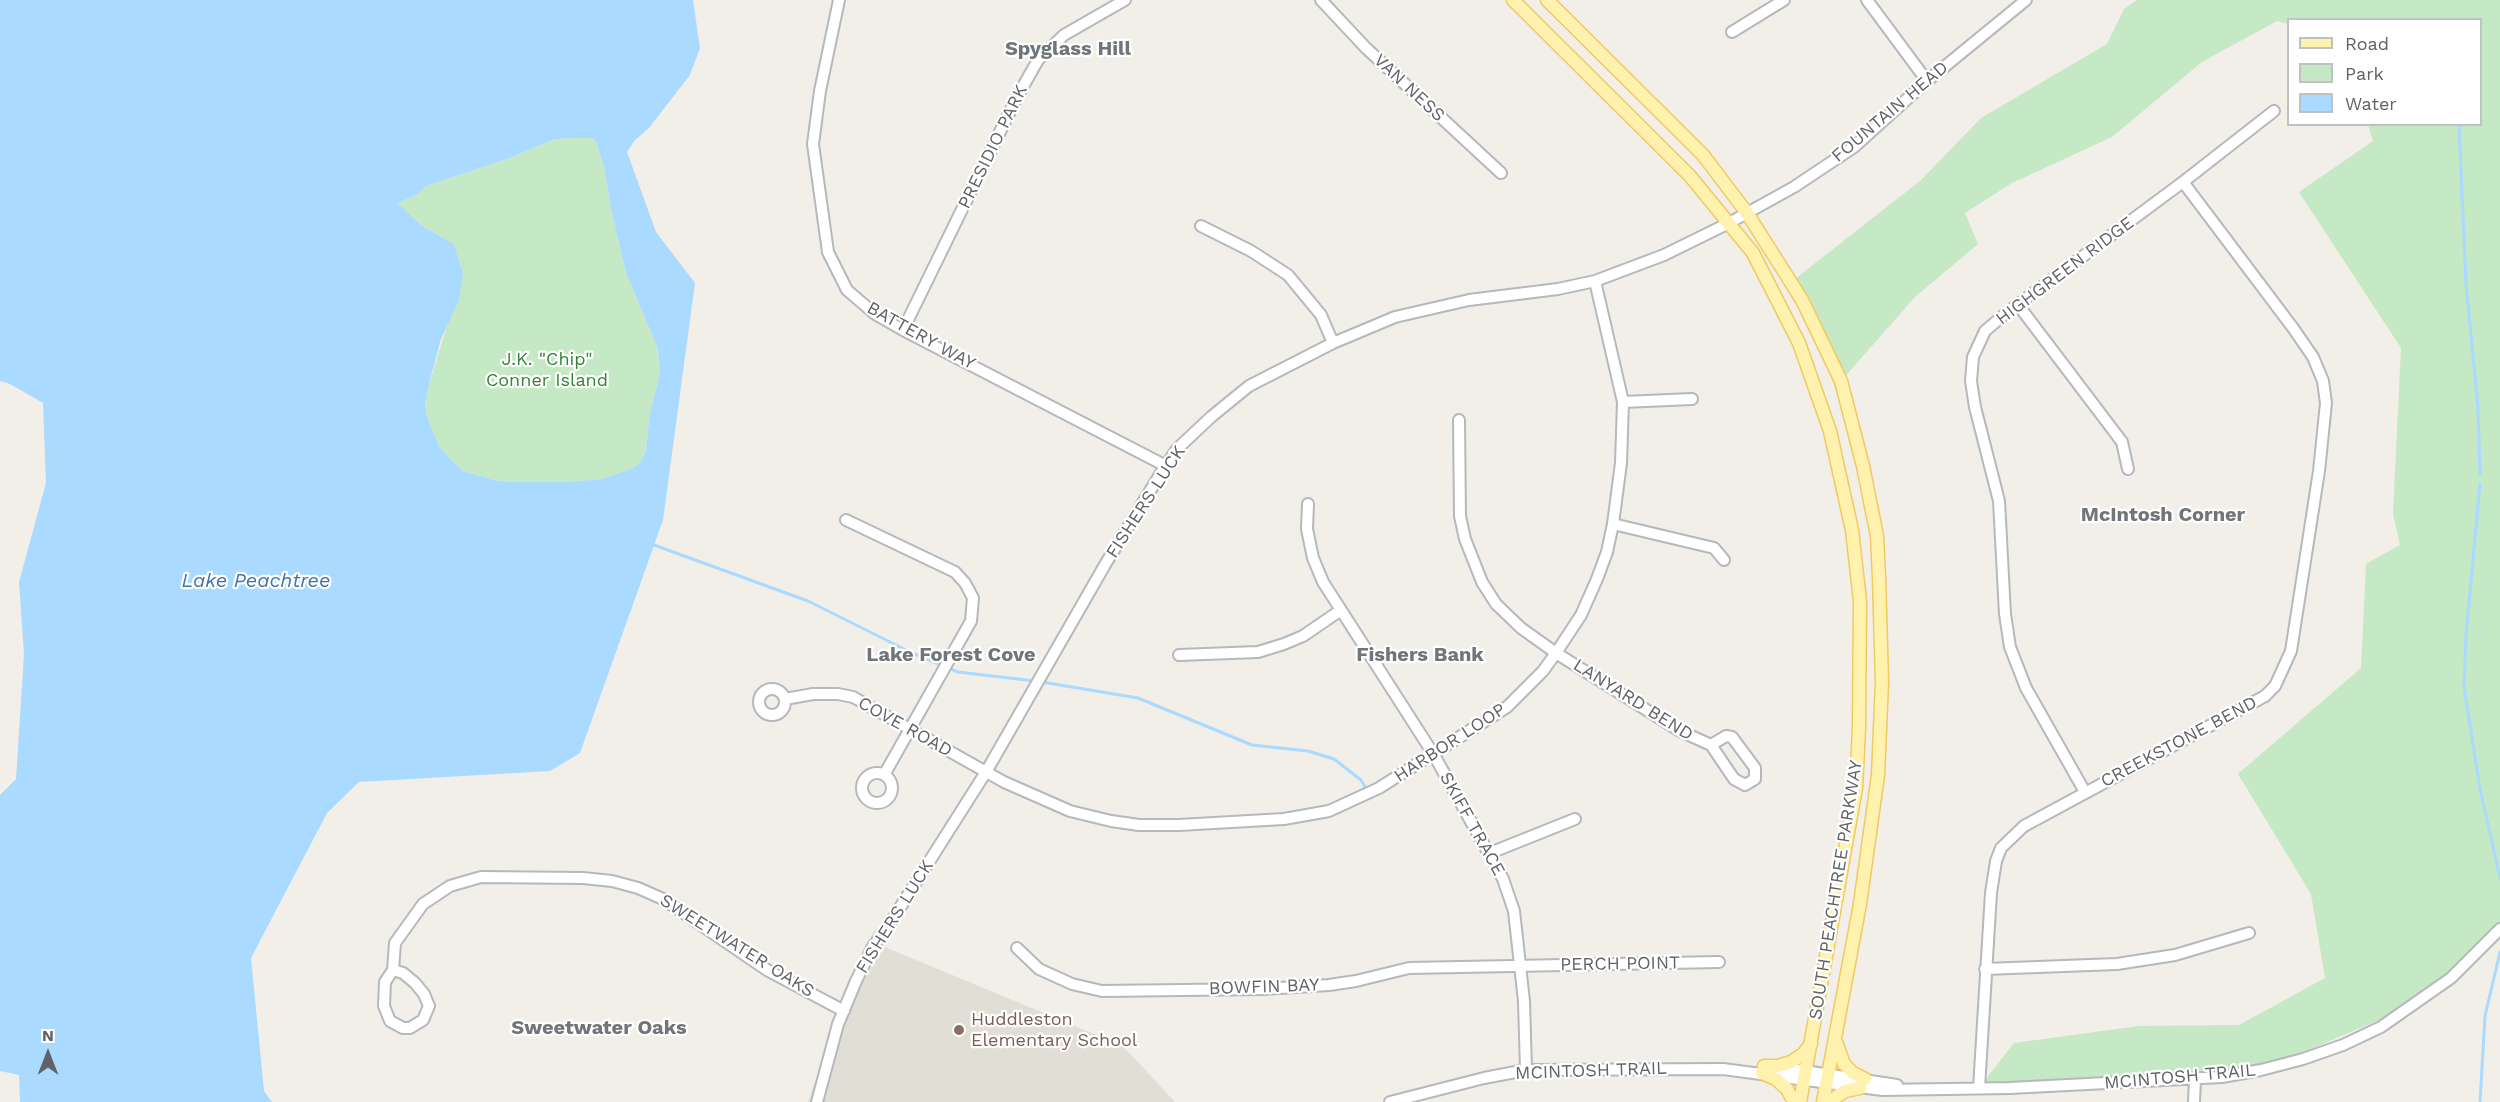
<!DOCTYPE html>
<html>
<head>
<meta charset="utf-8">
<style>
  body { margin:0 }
  #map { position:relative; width:2500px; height:1102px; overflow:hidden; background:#f1efe8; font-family:"Work Sans",sans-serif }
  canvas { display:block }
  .legend { position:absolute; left:2287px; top:18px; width:195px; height:108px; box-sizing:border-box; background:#fff; border:2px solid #bfc1c3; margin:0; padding:8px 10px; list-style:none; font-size:18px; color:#5f6368 }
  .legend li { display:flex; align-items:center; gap:12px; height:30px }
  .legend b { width:30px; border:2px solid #bfc1c3 }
  .north { position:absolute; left:18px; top:1024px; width:60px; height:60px; -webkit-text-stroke:4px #fff; paint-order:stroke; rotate:0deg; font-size:16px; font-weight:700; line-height:24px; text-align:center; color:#5f6368 }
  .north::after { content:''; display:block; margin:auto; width:21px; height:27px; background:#5f6368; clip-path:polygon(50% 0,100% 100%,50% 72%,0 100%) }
</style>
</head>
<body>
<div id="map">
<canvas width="2500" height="1102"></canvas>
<ul class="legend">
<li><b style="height:8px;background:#fff2af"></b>Road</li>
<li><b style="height:16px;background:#c5e8c5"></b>Park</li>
<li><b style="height:16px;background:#aadaff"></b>Water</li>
</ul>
<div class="north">N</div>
</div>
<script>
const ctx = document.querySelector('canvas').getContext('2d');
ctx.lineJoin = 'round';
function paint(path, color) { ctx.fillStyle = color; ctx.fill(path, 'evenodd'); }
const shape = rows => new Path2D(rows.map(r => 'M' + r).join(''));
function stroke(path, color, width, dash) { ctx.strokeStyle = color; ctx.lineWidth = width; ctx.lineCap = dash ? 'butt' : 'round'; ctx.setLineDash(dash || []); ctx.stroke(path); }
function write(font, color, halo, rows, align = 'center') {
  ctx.font = font + ' "Work Sans",sans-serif'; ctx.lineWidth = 4.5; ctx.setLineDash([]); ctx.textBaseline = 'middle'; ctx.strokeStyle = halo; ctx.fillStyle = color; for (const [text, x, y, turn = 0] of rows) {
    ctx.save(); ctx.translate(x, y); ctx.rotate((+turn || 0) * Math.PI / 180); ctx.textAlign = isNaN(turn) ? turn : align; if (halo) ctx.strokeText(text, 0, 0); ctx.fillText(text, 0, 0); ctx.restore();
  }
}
paint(shape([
  [885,947,1123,1046,1175,1102,808,1102,839,1014]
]), '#e1ded6');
paint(shape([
  [2137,0,2500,0,2500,921,2417,1004,2261,1070,1979,1088,2014,1043,2139,1026,2239,1025,2325,978,2311,894,2238,774,2361,668,2366,564,2400,545,2393,514,2401,348,2299,192,2373,141,2368,125,2480,124,2480,20,2288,20,2288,24,2277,21,2202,62,2112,137,2012,183,1965,213,1978,244,1915,297,1841,381,1791,282,1920,181,1981,118,2107,44,2124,9],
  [565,138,594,138,597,145,604,167,611,209,626,273,658,349,660,374,649,418,646,451,641,461,635,467,603,479,566,482,508,482,494,480,463,471,449,458,439,446,427,417,425,404,428,388,463,273,454,244,422,226,398,203,418,194,426,186,507,159,553,140]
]), '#c5e8c5');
paint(shape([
  [0,0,693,0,700,48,690,75,649,128,635,140,627,152,656,232,695,283,663,520,580,753,550,771,359,782,327,813,251,958,264,1091,272,1102,20,1102,19,1075,0,1071,0,795,16,779,24,654,19,582,46,483,43,403,10,384,0,381],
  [565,138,594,138,597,145,604,167,611,209,626,273,658,349,660,374,649,418,646,451,641,461,635,467,603,479,566,482,508,482,494,480,463,471,449,458,439,446,427,417,425,404,428,388,441,339,459,300,463,273,454,244,422,226,398,203,418,194,426,186,507,159,553,140]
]), '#aadaff');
stroke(shape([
  [2459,125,2466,284,2478,407,2480,474],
  [2480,484,2466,636,2464,687,2480,789,2500,878],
  [654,545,808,601,910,652,958,672,1035,681],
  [1042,682,1138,698,1252,745,1308,751,1334,759,1361,780,1367,790],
  [2480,1102,2485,1016,2500,952]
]), '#aadaff', 3);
const minor = shape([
  [839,0,820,91,813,144,828,252,847,290,875,314,903,330,1166,466],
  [1321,0,1366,48,1501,173],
  [1867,0,1927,81],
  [1732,32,1784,0],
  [1201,226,1251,251,1288,275,1321,315,1333,343],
  [2019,306,2122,442,2128,469],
  [903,330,1017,97,1038,60,1064,35,1125,0],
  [1623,402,1692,399],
  [1459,420,1460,516,1465,539,1482,582,1496,604,1521,628,1556,653,1680,731,1711,745],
  [1308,504,1307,529,1313,558,1323,582,1434,755,1503,879,1514,911,1524,1001,1526,1070],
  [846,520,955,572,965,583,973,598,971,621,884,775],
  [1613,524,1714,548,1724,560],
  [1179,655,1258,652,1284,644,1303,636,1341,610],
  '759 702a13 13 0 1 1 26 0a13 13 0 1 1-26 0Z',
  [785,699,813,694,838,694,853,697,1004,782,1070,811,1111,821,1139,825,1179,825,1284,819,1329,811,1379,788,1507,707,1543,671,1556,653,1581,615,1597,579,1607,552,1613,524,1621,463,1623,402,1595,281],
  [1726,736,1732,737,1755,768,1755,779,1745,785,1734,779,1711,745,1726,736],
  '862 788a15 15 0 1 1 30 0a15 15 0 1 1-30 0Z',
  [2085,792,2026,688,2010,647,2005,614,1999,501,1975,407,1971,381,1973,357,1985,331,2005,314,2183,182,2274,111],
  [1490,853,1575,819],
  [1017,948,1039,969,1072,984,1102,991,1263,989,1329,985,1356,981,1409,968,1719,962],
  [1985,969,2117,964,2175,955,2249,933],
  [393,970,403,973,415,983,424,994,429,1006,423,1020,410,1028,403,1028,390,1021,384,1006,385,982,393,970,395,943,423,904,450,886,481,877,583,878,612,881,638,888,663,899,767,970,844,1011],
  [1778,1067,1897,1085],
  [1979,1088,1991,893,1996,861,2001,848,2024,826,2265,696,2275,686,2291,651,2319,471,2326,403,2323,381,2313,357,2293,328,2183,182],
  [817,1102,838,1024,856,981,872,948,894,917,986,772,1106,563,1161,473,1177,449,1211,417,1249,386,1333,343,1395,317,1469,300,1558,289,1595,281,1664,255,1729,223,1794,187,1854,147,1927,81,2026,0],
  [1390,1102,1484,1078,1526,1070,1723,1069,1882,1090,2010,1088,2222,1077,2261,1070,2303,1059,2343,1045,2381,1027,2451,978,2500,929],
  [2194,1102,2195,1079]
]);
const major = shape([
  [1513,0,1690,176,1753,253,1799,343,1830,431,1852,530,1860,601,1859,728,1856,788,1800,1102],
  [1547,0,1703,155,1747,213,1802,300,1841,381,1863,466,1877,536,1879,577,1882,682,1878,775,1860,904,1823,1102],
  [1836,1042,1844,1064,1853,1073,1865,1079],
  [1764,1066,1778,1066,1791,1062,1803,1054,1811,1044],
  [1762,1073,1776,1079,1787,1089,1794,1102],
  [1829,1102,1845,1091,1860,1088]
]);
stroke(minor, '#b5b8bc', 14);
stroke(major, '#f2c960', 15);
stroke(minor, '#fff', 10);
stroke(major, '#fff2af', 12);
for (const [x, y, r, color] of [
  [959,1030,6,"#8d6e63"]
]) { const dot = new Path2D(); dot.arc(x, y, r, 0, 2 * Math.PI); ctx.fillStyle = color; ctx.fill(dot); stroke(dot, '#fff', 2); }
write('18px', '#5f6368', '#fff', [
  ["VAN NESS",1409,88,43],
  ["FOUNTAIN HEAD",1890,112,-40],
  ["PRESIDIO PARK",993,147,-64],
  ["HIGHGREEN RIDGE",2065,271,-37],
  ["BATTERY WAY",921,336,29],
  ["FISHERS LUCK",1146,502,-57],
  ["LANYARD BEND",1633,700,32],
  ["COVE ROAD",905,727,29],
  ["CREEKSTONE BEND",2179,742,-28],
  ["HARBOR LOOP",1450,743,-33],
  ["SKIFF TRACE",1472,824,61],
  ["SOUTH PEACHTREE PARKWAY",1836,890,-81],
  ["FISHERS LUCK",895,917,-58],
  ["SWEETWATER OAKS",737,946,32],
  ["PERCH POINT",1620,964,-1],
  ["BOWFIN BAY",1264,987,-2],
  ["MCINTOSH TRAIL",1591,1071,-2],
  ["MCINTOSH TRAIL",2180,1077,-5]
]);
write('18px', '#348238', '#fff', [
  ["J.K. \"Chip\"",547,360],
  ["Conner Island",547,381]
]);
write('18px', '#785e54', '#fff', [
  ["Huddleston",971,1020],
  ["Elementary School",971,1041]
], 'left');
write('bold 20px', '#70757a', '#fff', [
  ["Spyglass Hill",1068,49],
  ["McIntosh Corner",2163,515],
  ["Lake Forest Cove",951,655],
  ["Fishers Bank",1420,655],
  ["Sweetwater Oaks",599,1028]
]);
write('italic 20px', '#4174aa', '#fff', [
  ["Lake Peachtree",256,581]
]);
</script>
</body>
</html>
